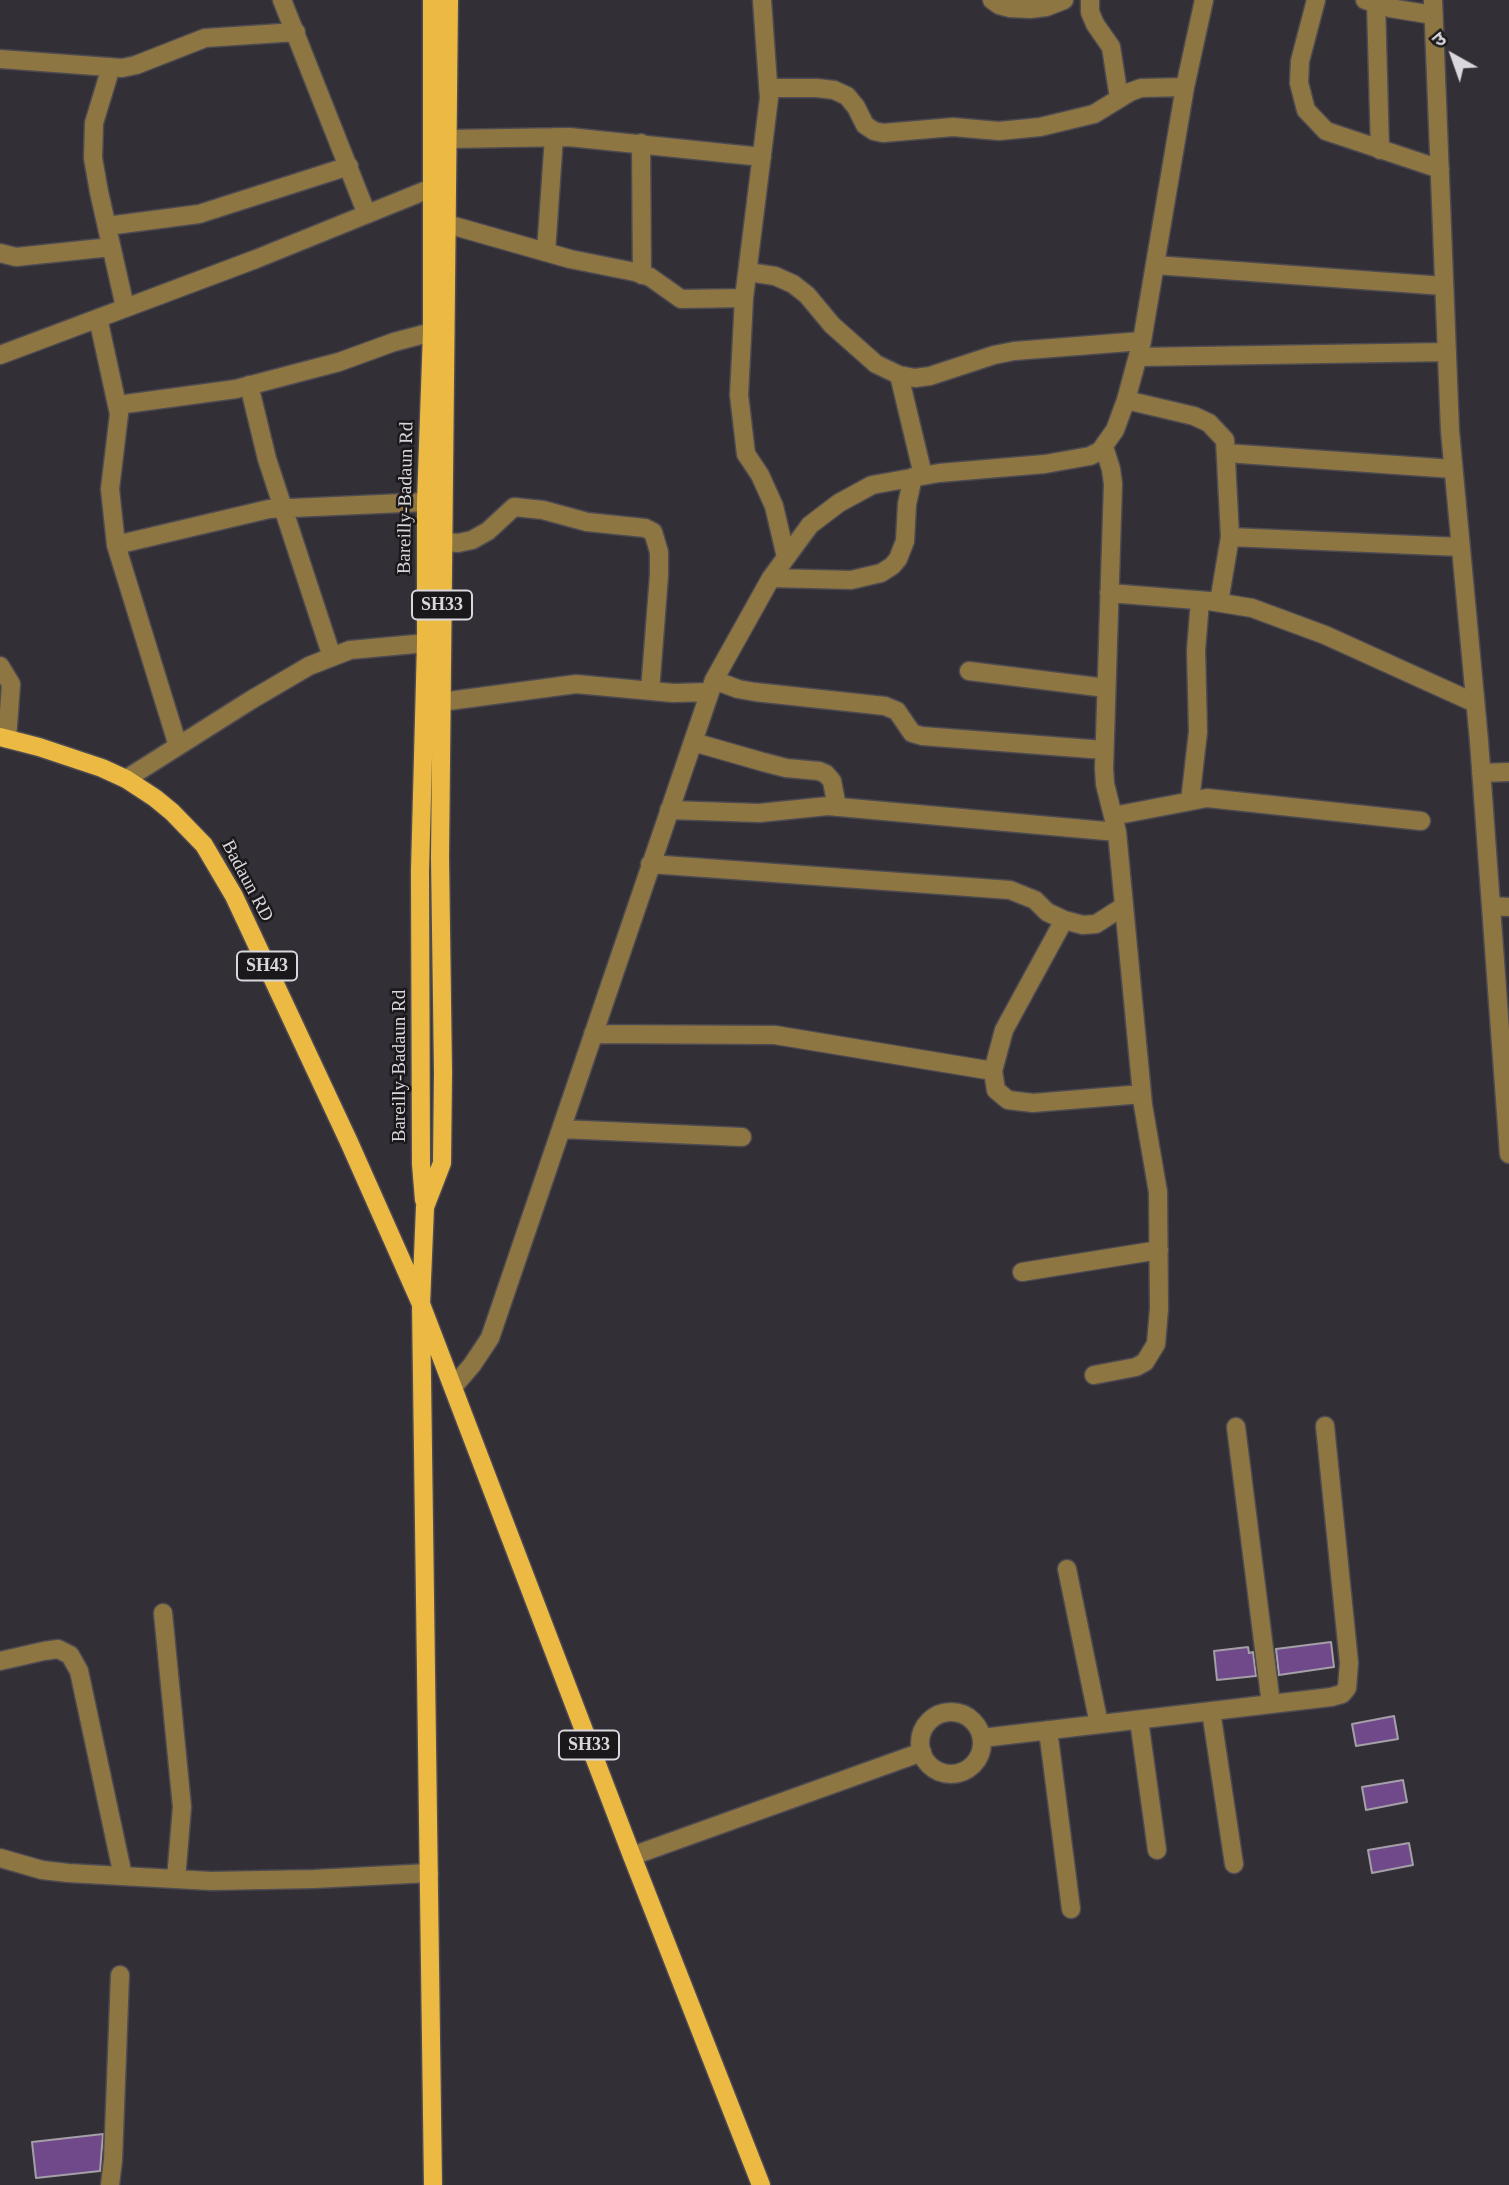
<!DOCTYPE html>
<html>
<head>
<meta charset="utf-8">
<style>
  body { margin:0 }
  #map { position:relative; width:1509px; height:2185px; overflow:hidden; background:#332f36; font-family:"Times New Roman","Noto Sans Devanagari",serif }
  canvas { display:block }
  .north { position:absolute; left:1418px; top:21px; width:70px; height:70px; -webkit-text-stroke:5px #1a181b; paint-order:stroke; rotate:320deg; font-size:19px; font-weight:700; line-height:28px; text-align:center; color:#dad7dc }
  .north::after { content:''; display:block; margin:auto; width:24px; height:32px; background:#dad7dc; clip-path:polygon(50% 0,100% 100%,50% 72%,0 100%) }
</style>
</head>
<body>
<div id="map">
<canvas width="1509" height="2185"></canvas>
<div class="north">उ</div>
</div>
<script>
const ctx = document.querySelector('canvas').getContext('2d');
ctx.lineJoin = 'round';
function paint(path, color) { ctx.fillStyle = color; ctx.fill(path, 'evenodd'); }
const shape = rows => new Path2D(rows.map(r => 'M' + r).join(''));
function stroke(path, color, width, dash) { ctx.strokeStyle = color; ctx.lineWidth = width; ctx.lineCap = dash ? 'butt' : 'round'; ctx.setLineDash(dash || []); ctx.stroke(path); }
function write(font, color, halo, rows, align = 'center') {
  ctx.font = font + ' "Times New Roman",serif'; ctx.lineWidth = 5; ctx.setLineDash([]); ctx.textBaseline = 'middle'; ctx.strokeStyle = halo; ctx.fillStyle = color; for (const [text, x, y, turn = 0] of rows) {
    ctx.save(); ctx.translate(x, y); ctx.rotate((+turn || 0) * Math.PI / 180); ctx.textAlign = isNaN(turn) ? turn : align; if (halo) ctx.strokeText(text, 0, 0); ctx.fillText(text, 0, 0); ctx.restore();
  }
}
const building = shape([
  [1331,1642,1334,1667,1279,1675,1276,1649,1331,1642],
  [1248,1647,1249,1653,1253,1652,1256,1676,1217,1680,1214,1651,1248,1647],
  [1394,1716,1398,1739,1356,1746,1352,1724,1394,1716],
  [1403,1780,1407,1802,1366,1810,1362,1787,1403,1780],
  [1409,1843,1413,1865,1372,1873,1368,1850,1409,1843],
  [103,2134,100,2171,36,2178,32,2142,103,2134]
]);
paint(building, '#70498a');
stroke(building, '#a59fa8', 2);
const minor = shape([
  [282,0,366,212],
  [762,0,769,98,744,298,739,395,746,454,760,475,774,506,786,557],
  [992,0,999,5,1010,8,1030,9,1046,7,1064,0],
  [1090,0,1090,12,1095,24,1111,47,1119,98],
  [1316,0,1300,61,1299,83,1306,110,1326,131,1440,169],
  [1365,0,1390,8,1433,15],
  [1433,0,1450,431,1479,741,1509,1154],
  [1376,3,1380,150],
  [0,59,122,68,136,65,205,38,296,32],
  [111,67,94,123,93,158,99,192,125,307],
  [768,88,817,88,834,90,847,96,856,107,865,125,874,131,883,133,953,127,999,131,1040,127,1094,114,1130,92,1141,88,1185,87],
  [448,139,569,137,762,157],
  [641,143,642,275],
  [447,224,570,259,635,272,650,277,681,299,744,298],
  [107,226,199,214,349,166],
  [546,252,554,137],
  [0,253,16,257,111,247],
  [1155,265,1444,286],
  [748,272,775,276,793,284,807,295,832,325,876,364,899,375,915,378,930,376,994,355,1014,351,1142,341],
  [98,318,119,414,110,489,116,545,178,746],
  [0,355,256,259,444,183],
  [1138,357,1447,352],
  [899,375,923,475],
  [249,385,267,459,332,657],
  [1126,400,1194,416,1209,423,1225,440,1230,537,1219,602],
  [118,405,236,389,339,362,394,342,432,332],
  [1226,453,1453,469],
  [1230,537,1461,547],
  [443,542,458,543,472,540,488,531,514,507,543,510,587,522,645,528,653,532,659,552,659,575,650,691],
  [116,545,269,509,426,502],
  [771,578,851,580,881,573,892,566,898,559,905,541,907,504,913,477],
  [1109,593,1209,601,1252,608,1325,635,1475,703],
  [0,666,11,684,7,739],
  [969,671,1106,688],
  [714,680,738,689,755,692,885,706,897,711,912,733,922,736,1104,750],
  [441,702,576,684,673,693,710,692],
  [693,742,763,762,786,768,819,771,826,774,832,781,837,807],
  [1481,773,1509,772],
  [126,779,251,700,309,666,350,650,426,643],
  [1190,801,1198,732,1196,650,1200,601],
  [669,810,759,813,828,806,1117,832],
  [1113,816,1207,798,1421,821],
  [650,864,1010,890,1035,900,1047,912,1064,920,1083,925,1096,924,1124,906],
  [1491,906,1509,907],
  [1064,920,1004,1030,993,1071,996,1090,1008,1100,1033,1103,1142,1094],
  [593,1034,775,1035,993,1071],
  [561,1129,742,1137],
  [1022,1272,1159,1250],
  [1094,1375,1136,1367,1145,1362,1156,1344,1159,1309,1158,1192,1143,1105,1117,832,1105,784,1104,768,1113,484,1111,469,1104,447],
  [454,1386,472,1365,490,1338,714,680,771,578,810,525,839,503,872,485,939,473,1045,464,1090,456,1100,451,1115,430,1126,400,1142,341,1185,87,1204,0],
  [1236,1427,1271,1704],
  [1067,1569,1099,1724],
  [163,1613,182,1807,176,1879],
  [0,1661,44,1651,58,1649,70,1655,79,1671,123,1876],
  [1211,1711,1234,1864],
  '920 1743a31 31 0 1 1 62 0a31 31 0 1 1-62 0Z',
  [1139,1720,1157,1850],
  [1048,1730,1071,1909],
  [982,1738,1331,1697,1342,1694,1347,1688,1349,1663,1325,1426],
  [632,1856,922,1752],
  [0,1858,42,1870,68,1873,211,1881,314,1879,429,1873],
  [110,2185,113,2160,120,1975]
]);
const major = shape([
  [0,737,39,747,102,768,126,779,155,798,172,812,204,845,234,896,349,1142,421,1304,632,1856,761,2185],
  [424,1200,421,1164,420,871,426,643,426,502,432,332,432,0],
  [433,2185,421,1304,425,1207,442,1163,443,1073,440,857,449,0]
]);
stroke(minor, '#4e4a51', 21);
stroke(major, '#4e4a51', 21);
stroke(minor, '#8e7642', 18);
stroke(major, '#ecba42', 18);
for (const [x, y, w] of [
  [442,605,60],
  [267,966,60],
  [589,1745,60]
]) { const box = new Path2D(); box.roundRect(x - w / 2, y - 14.5, w, 29, 5); ctx.fillStyle = '#1a181b'; ctx.fill(box); stroke(box, '#dad7dc', 2); }
write('bold 18px', '#dad7dc', null, [
  ["SH33",442,605],
  ["SH43",267,966],
  ["SH33",589,1745]
]);
write('19px', '#dad7dc', '#1a181b', [
  ["Bareilly-Badaun Rd",406,498,-89],
  ["Badaun RD",247,881,62],
  ["Bareilly-Badaun Rd",400,1066,-90]
]);
</script>
</body>
</html>
